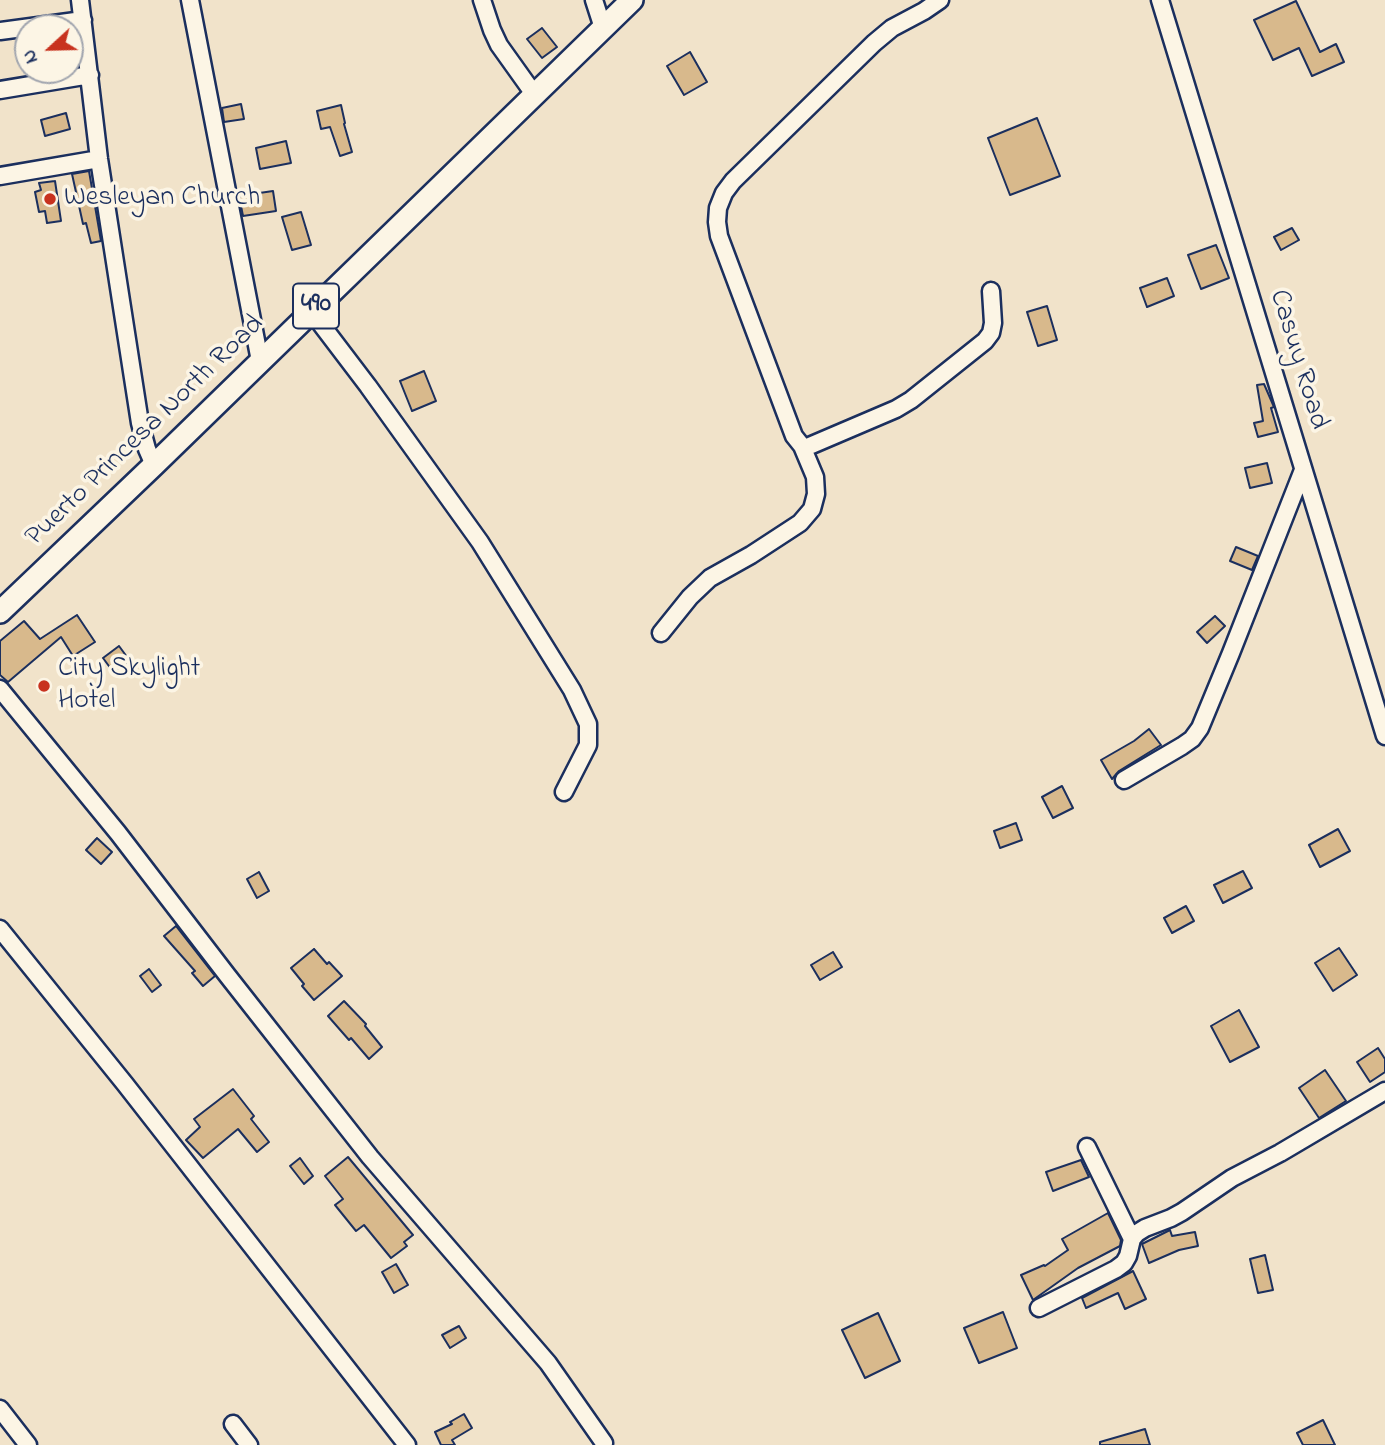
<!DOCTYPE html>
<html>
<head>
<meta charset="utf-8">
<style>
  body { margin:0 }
  #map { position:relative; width:1385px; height:1445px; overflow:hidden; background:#f1e3ca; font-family:"Indie Flower",sans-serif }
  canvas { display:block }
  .north { position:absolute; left:14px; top:14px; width:70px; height:70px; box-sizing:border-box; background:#fcf5e5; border:2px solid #a2a6af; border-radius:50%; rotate:248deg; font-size:19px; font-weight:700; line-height:28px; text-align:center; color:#1b2f5e }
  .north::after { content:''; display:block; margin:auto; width:24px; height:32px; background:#c8321e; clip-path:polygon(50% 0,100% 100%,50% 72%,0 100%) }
</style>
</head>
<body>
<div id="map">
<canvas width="1385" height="1445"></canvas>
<div class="north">N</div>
</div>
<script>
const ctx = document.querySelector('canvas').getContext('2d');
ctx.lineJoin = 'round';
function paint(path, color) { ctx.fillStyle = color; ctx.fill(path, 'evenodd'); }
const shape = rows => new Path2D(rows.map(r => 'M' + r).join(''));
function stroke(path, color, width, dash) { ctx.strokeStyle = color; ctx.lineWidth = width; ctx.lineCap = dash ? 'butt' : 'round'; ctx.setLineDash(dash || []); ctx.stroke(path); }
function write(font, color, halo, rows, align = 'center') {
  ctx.font = font + ' "Indie Flower",sans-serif'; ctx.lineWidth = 7; ctx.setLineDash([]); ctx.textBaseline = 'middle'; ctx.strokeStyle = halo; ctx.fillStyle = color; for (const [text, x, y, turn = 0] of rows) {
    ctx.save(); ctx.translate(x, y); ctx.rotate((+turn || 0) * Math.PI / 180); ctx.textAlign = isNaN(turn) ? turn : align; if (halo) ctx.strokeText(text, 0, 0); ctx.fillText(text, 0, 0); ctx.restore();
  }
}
const building = shape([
  [1296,1,1320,52,1336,44,1344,62,1312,76,1299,48,1273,60,1254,20,1296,1],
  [542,28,557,47,542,58,527,39,542,28],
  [690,52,707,82,684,95,667,66,690,52],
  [241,104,244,119,224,122,222,108,241,104],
  [341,105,345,123,344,124,352,152,340,156,330,127,321,129,317,111,341,105],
  [66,113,70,129,45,136,41,120,66,113],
  [1037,118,1060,176,1010,195,988,138,1037,118],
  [286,141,291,163,260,169,256,148,286,141],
  [89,171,101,241,91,243,86,223,83,224,72,174,89,171],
  [55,181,61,221,47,223,45,211,39,212,35,192,41,190,39,183,55,181],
  [273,191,276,211,243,216,239,196,273,191],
  [301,212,311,245,292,250,282,217,301,212],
  [1292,228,1299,240,1281,250,1274,237,1292,228],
  [1216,245,1229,278,1201,289,1188,255,1216,245],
  [1167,278,1174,296,1147,307,1140,288,1167,278],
  [1047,306,1057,340,1038,346,1027,312,1047,306],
  [424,371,436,401,412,411,400,381,424,371],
  [1264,384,1274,407,1271,408,1278,432,1258,437,1254,423,1263,421,1257,385,1264,384],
  [1267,463,1272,483,1250,488,1245,468,1267,463],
  [1236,547,1258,556,1252,570,1230,561,1236,547],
  [77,615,95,642,73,656,61,637,8,682,0,675,0,641,24,621,40,639,77,615],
  [1215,616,1225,626,1207,643,1197,632,1215,616],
  [119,646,130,661,114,673,103,658,119,646],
  [1149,729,1161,745,1119,771,1112,779,1101,760,1134,741,1149,729],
  [1062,786,1073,808,1053,818,1042,797,1062,786],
  [1016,823,1022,840,1000,848,994,831,1016,823],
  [1338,829,1350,851,1320,867,1309,845,1338,829],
  [97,838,112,852,101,864,86,850,97,838],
  [1243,871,1252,888,1223,903,1214,885,1243,871],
  [259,872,269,891,257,898,247,879,259,872],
  [1186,906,1194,921,1172,933,1164,918,1186,906],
  [176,926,215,976,203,986,192,973,195,971,164,936,176,926],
  [1339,948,1357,975,1333,991,1315,963,1339,948],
  [314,949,327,964,329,962,342,976,314,1000,302,986,304,984,291,968,314,949],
  [833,952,842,967,820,980,811,965,833,952],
  [149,969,161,985,152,992,140,976,149,969],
  [344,1001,366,1024,365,1026,382,1047,369,1059,351,1038,349,1040,328,1016,344,1001],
  [1239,1010,1259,1047,1230,1062,1211,1026,1239,1010],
  [1378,1048,1385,1059,1385,1072,1370,1082,1357,1062,1378,1048],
  [1325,1070,1346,1101,1319,1118,1299,1088,1325,1070],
  [233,1089,254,1116,251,1119,269,1142,257,1152,238,1129,203,1158,186,1140,200,1127,194,1119,233,1089],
  [348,1157,413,1235,404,1242,407,1246,391,1258,364,1225,356,1231,335,1205,343,1199,325,1176,348,1157],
  [300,1158,313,1176,304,1184,290,1166,300,1158],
  [1081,1160,1089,1177,1053,1191,1046,1172,1081,1160],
  [1108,1213,1121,1240,1120,1246,1078,1268,1033,1300,1021,1275,1044,1265,1045,1266,1068,1250,1062,1239,1108,1213],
  [1170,1230,1172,1236,1195,1232,1198,1246,1179,1250,1149,1263,1142,1244,1170,1230],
  [1265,1255,1273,1290,1258,1293,1250,1259,1265,1255],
  [396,1264,408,1285,394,1293,382,1272,396,1264],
  [1133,1271,1146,1299,1125,1309,1118,1293,1086,1308,1082,1298,1133,1271],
  [1003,1312,1017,1348,979,1363,964,1328,1003,1312],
  [878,1313,900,1361,865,1378,842,1330,878,1313],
  [459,1326,466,1338,450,1348,442,1335,459,1326],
  [464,1414,472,1428,452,1440,455,1445,441,1445,435,1432,452,1424,450,1422,464,1414],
  [1323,1420,1335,1445,1303,1445,1297,1433,1323,1420],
  [1145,1429,1150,1445,1100,1445,1100,1442,1145,1429]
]);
paint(building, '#d8b98c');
stroke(building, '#1b2f5e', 2);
const minor = shape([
  [80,0,99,159,140,423,147,449,154,465],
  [190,0,260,361],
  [482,0,492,30,499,45,534,94],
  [594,0,603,28],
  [940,0,924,11,892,28,874,43,733,181,724,193,718,208,717,222,719,236,794,436,802,446,807,447,896,409,911,400,985,341,991,333,993,323,991,291],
  [1160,0,1385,736],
  [0,31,83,20],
  [0,90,90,75],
  [0,176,99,159],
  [311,311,368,386,480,542,572,690,588,724,588,745,564,792],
  [661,633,690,597,710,578,751,555,800,523,812,509,816,494,815,477,802,446],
  [0,689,118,833,227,975,370,1157,548,1363,604,1443],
  [1124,780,1182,746,1192,739,1200,728,1231,653,1303,470],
  [0,929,125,1084,407,1445],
  [1087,1147,1132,1239],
  [1039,1308,1116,1269,1124,1263,1128,1256,1132,1239,1137,1233,1145,1228,1171,1218,1182,1212,1232,1178,1280,1153,1385,1091],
  [0,1409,28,1445],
  [233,1424,249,1445]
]);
const major = shape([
  [0,612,154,465,632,0]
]);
stroke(minor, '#1b2f5e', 21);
stroke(major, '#1b2f5e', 26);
stroke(minor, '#fcf5e5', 16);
stroke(major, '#fcf5e5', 21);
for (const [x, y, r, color] of [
  [50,199,7,"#c8321e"],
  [44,686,7,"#c8321e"]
]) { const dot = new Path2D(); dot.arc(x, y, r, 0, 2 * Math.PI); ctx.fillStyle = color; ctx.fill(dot); stroke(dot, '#fcf5e5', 2.5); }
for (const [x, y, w] of [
  [316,306,46]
]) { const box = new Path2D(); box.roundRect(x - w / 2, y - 22.5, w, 45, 5); ctx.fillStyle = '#fcf5e5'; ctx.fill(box); stroke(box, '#1b2f5e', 2); }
write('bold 26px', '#1b2f5e', null, [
  ["490",316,306]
]);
write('28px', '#1b2f5e', '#fcf5e5', [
  ["Wesleyan Church",64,199],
  ["City Skylight",58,670],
  ["Hotel",58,702]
], 'left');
write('28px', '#1b2f5e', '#fcf5e5', [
  ["Casuy Road",1297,360,73],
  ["Puerto Princesa North Road",146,432,-44]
]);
</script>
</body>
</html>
